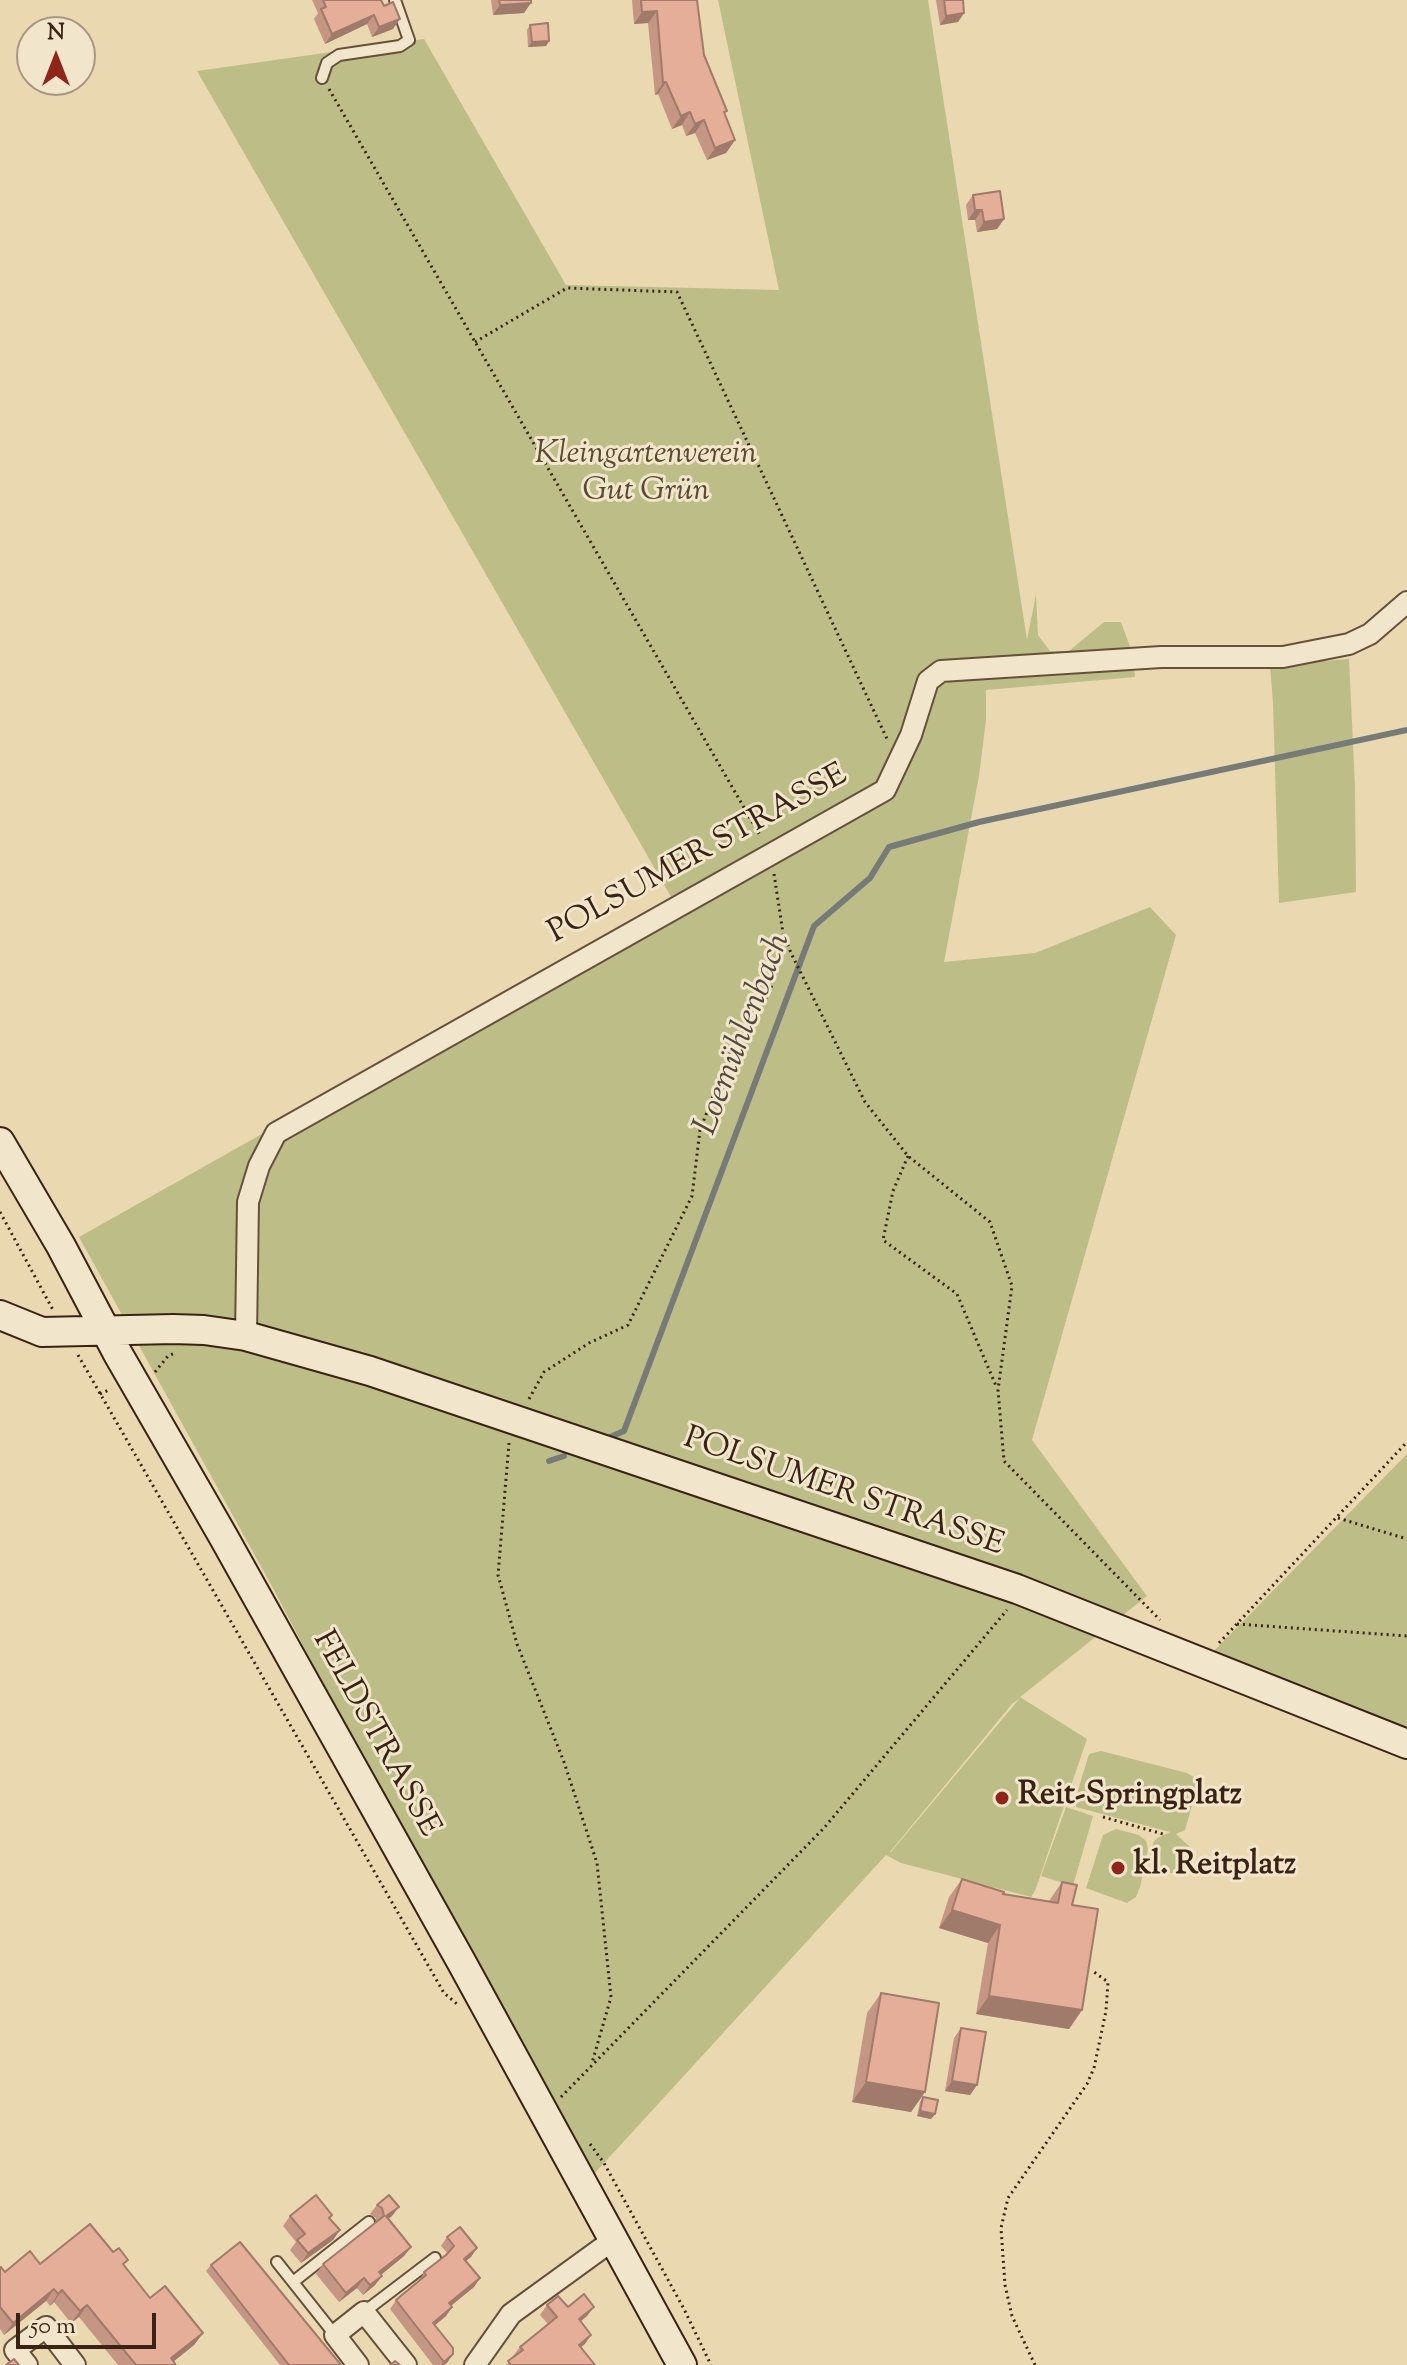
<!DOCTYPE html>
<html>
<head>
<meta charset="utf-8">
<style>
  body { margin:0 }
  #map { position:relative; width:1407px; height:2365px; overflow:hidden; background:#ead9b0; font-family:"Sorts Mill Goudy",serif }
  canvas { display:block }
  .north { position:absolute; left:16px; top:16px; width:80px; height:80px; box-sizing:border-box; background:#f1e6cc; border:2px solid #a89883; border-radius:50%; rotate:0deg; font-size:22px; font-weight:700; line-height:32px; text-align:center; color:#3a2215 }
  .north::after { content:''; display:block; margin:auto; width:28px; height:36px; background:#8f2418; clip-path:polygon(50% 0,100% 100%,50% 72%,0 100%) }
  .scale { position:absolute; left:16px; top:2313px; width:140px; height:36px; box-sizing:border-box; border:4px solid #3a2215; border-top:0; padding-left:10px; font-size:24px; line-height:28px; white-space:nowrap; color:#3a2215; -webkit-text-stroke:6px #f1e6cc; paint-order:stroke }
</style>
</head>
<body>
<div id="map">
<canvas width="1407" height="2365"></canvas>
<div class="north">N</div>
<div class="scale">50 m</div>
</div>
<script>
const ctx = document.querySelector('canvas').getContext('2d');
ctx.lineJoin = 'round';
function paint(path, color) { ctx.fillStyle = color; ctx.fill(path, 'evenodd'); }
const shape = rows => new Path2D(rows.map(r => 'M' + r).join(''));
function stroke(path, color, width, dash) { ctx.strokeStyle = color; ctx.lineWidth = width; ctx.lineCap = dash ? 'butt' : 'round'; ctx.setLineDash(dash || []); ctx.stroke(path); }
function write(font, color, halo, rows, align = 'center') {
  ctx.font = font + ' "Sorts Mill Goudy",serif'; ctx.lineWidth = 6; ctx.setLineDash([]); ctx.textBaseline = 'middle'; ctx.strokeStyle = halo; ctx.fillStyle = color; for (const [text, x, y, turn = 0] of rows) {
    ctx.save(); ctx.translate(x, y); ctx.rotate((+turn || 0) * Math.PI / 180); ctx.textAlign = isNaN(turn) ? turn : align; if (halo) ctx.strokeText(text, 0, 0); ctx.fillText(text, 0, 0); ctx.restore();
  }
}
paint(shape([
  [718,0,928,0,1027,640,1036,594,1038,635,1050,651,1069,651,1104,622,1121,622,1133,655,1135,677,986,690,986,720,979,776,944,962,1035,953,1150,907,1176,935,1032,1440,1147,1596,1020,1697,1087,1739,1035,1891,1031,1897,901,1863,886,1855,594,2174,516,2039,373,1779,274,1590,79,1237,674,902,197,71,424,39,566,285,779,290],
  [1020,1698,891,1852,890,1852,1012,1704],
  [1349,659,1355,787,1356,892,1279,903,1273,703,1270,665],
  [1407,1454,1407,1733,1209,1656],
  [1101,1751,1187,1773,1197,1779,1198,1785,1185,1830,1176,1834,1190,1847,1190,1860,1182,1870,1176,1873,1162,1873,1156,1869,1150,1857,1153,1843,1157,1838,1170,1832,1076,1807,1076,1797,1089,1754],
  [1066,1807,1093,1816,1073,1886,1041,1876],
  [1116,1829,1139,1835,1146,1841,1148,1849,1140,1887,1136,1897,1127,1903,1086,1888,1103,1835]
]), '#bdbd87');
stroke(shape([
  [608,1438,624,1431,814,926,870,878,889,847,979,822,1407,730],
  [549,1461,564,1456]
]), '#767b77', 6);
const lane = shape([
  [322,78,327,63,339,55,400,46,409,40,395,0],
  [277,2262,335,2335],
  [293,2282,369,2222],
  [364,2312,435,2258]
]);
const street = shape([
  [246,1336,248,1202,259,1166,276,1133,885,790,911,735,928,681,941,671,1161,657,1283,657,1349,644,1370,634,1407,602],
  [27,2365,15,2350,46,2327,75,2365],
  [358,2365,335,2335,364,2312,406,2365],
  [475,2365,511,2314,613,2240]
]);
const secondary = shape([
  [0,1142,61,1246,118,1354,223,1536,462,1963,682,2365],
  [0,1315,42,1332,173,1329,204,1330,246,1336,370,1371,1017,1589,1407,1744]
]);
stroke(lane, '#66503c', 14);
stroke(street, '#66503c', 24);
stroke(secondary, '#3a2215', 32);
stroke(shape([
  [329,89,761,837],
  [475,342,567,288,677,292,888,741],
  [774,874,783,933,791,953,865,1102,908,1156,990,1222,1012,1286,998,1390,1004,1461,1160,1620],
  [908,1156,893,1191,883,1240,957,1294,996,1386],
  [0,1212,53,1310],
  [78,1355,444,1993,457,2004],
  [155,1372,168,1356,175,1353],
  [100,1394,111,1389],
  [529,1399,544,1372,589,1343,628,1325,692,1196,700,1130,732,1048,770,992,783,935],
  [509,1443,498,1575,517,1644,564,1762,597,1863,611,1997,592,2063],
  [1338,1518,1407,1539],
  [1237,1624,1407,1636],
  [1219,1643,1407,1442],
  [1103,1817,1163,1834],
  [561,2097,824,1828,1007,1610],
  [590,2144,604,2163,684,2309,711,2365],
  [1035,2365,1012,2316,1005,2285,1001,2228,1008,2198,1087,2084,1094,2068,1106,2011,1108,1982,1094,1972]
]), '#3a2215', 3, [2, 4]);
stroke(lane, '#f1e6cc', 10);
stroke(street, '#f1e6cc', 20);
stroke(secondary, '#f1e6cc', 28);
paint(shape([
  [312,0,381,0,393,29,372,37,367,24,325,44,314,19,318,13],
  [491,0,531,0,524,13,493,15],
  [632,0,697,0,704,55,725,114,735,140,726,153,707,160,695,133,686,136,682,125,672,129,658,94,655,95,648,23,634,24],
  [936,0,963,0,964,13,958,22,940,25],
  [530,25,549,41,546,46,528,47,527,30],
  [973,195,1004,219,997,229,977,232,975,220,968,220,966,205],
  [962,1879,1003,1894,1049,1901,1062,1882,1072,1905,1082,2010,1069,2029,976,2014,988,1943,939,1928,949,1897],
  [881,1993,925,2092,911,2112,852,2102,867,2013],
  [961,2028,977,2085,970,2095,945,2091,954,2038],
  [923,2097,935,2114,931,2119,917,2116,920,2102],
  [389,2195,392,2216,388,2219,411,2247,404,2256,381,2275,382,2276,375,2285,363,2295,357,2288,339,2302,316,2274,323,2264,376,2222,376,2218,370,2214,377,2205],
  [332,2215,330,2219,340,2230,333,2240,301,2263,290,2250,296,2242,283,2226,290,2216],
  [447,2237,471,2257,466,2261,480,2278,474,2287,451,2306,452,2307,446,2316,435,2325,453,2354,444,2365,433,2365,390,2309,396,2300,419,2282,424,2272,448,2254,441,2246],
  [40,2264,124,2265,150,2298,203,2333,194,2345,173,2362,176,2365,118,2365,79,2317,71,2323,54,2302,50,2306,46,2301,4,2335,0,2329,0,2268,5,2272],
  [211,2265,341,2365,280,2365,206,2271],
  [547,2305,568,2307,587,2316,581,2321,591,2335,581,2347,595,2365,506,2365,514,2357,513,2356,520,2347,548,2324,540,2315]
]), '#c59684');
paint(shape([
  [531,3,524,13,493,15,500,5],
  [657,11,648,23,634,24,642,12],
  [964,13,958,22,940,25,946,16],
  [374,15,367,24,325,44,332,34],
  [400,19,393,29,372,37,379,27],
  [549,41,546,46,528,47,532,42],
  [666,82,658,94,655,95,663,83],
  [690,112,682,125,672,129,681,116],
  [704,120,695,133,686,136,695,124],
  [735,140,726,153,707,160,715,148],
  [975,210,982,210,975,220,968,220],
  [1004,219,997,229,977,232,984,222],
  [952,1910,1000,1925,988,1943,939,1928],
  [989,1996,1082,2010,1069,2029,976,2014],
  [952,2081,977,2085,970,2095,945,2091],
  [866,2082,925,2092,911,2112,852,2102],
  [920,2111,935,2114,931,2119,917,2116],
  [399,2207,392,2216,379,2226,386,2216],
  [340,2230,333,2240,301,2263,308,2253],
  [411,2247,404,2256,372,2282,379,2272],
  [477,2248,471,2257,458,2267,464,2259],
  [382,2276,375,2285,363,2295,370,2285],
  [364,2278,357,2288,339,2302,346,2293],
  [480,2278,474,2287,443,2312,449,2303],
  [54,2289,46,2301,4,2335,13,2323],
  [62,2290,54,2302,50,2306,58,2294],
  [87,2305,79,2317,71,2323,80,2311],
  [452,2307,446,2316,427,2332,433,2323],
  [594,2307,587,2316,572,2328,579,2319],
  [203,2333,194,2345,169,2365,171,2358],
  [591,2335,585,2344,572,2354,579,2345],
  [453,2354,447,2363,444,2365,441,2365]
]), '#a07a6b');
const building = shape([
  [323,0,381,0,384,6,393,2,400,19,379,27,374,15,332,34,321,9,326,7,323,0],
  [499,0,531,0,531,3,500,5,499,0],
  [641,0,697,0,704,55,727,111,724,112,735,140,715,148,704,120,695,124,690,112,681,116,666,82,663,83,657,11,642,12,641,0],
  [944,0,963,0,964,13,946,16,944,0],
  [548,23,549,41,532,42,530,25,548,23],
  [1000,191,1004,219,984,222,982,210,975,210,973,195,1000,191],
  [962,1879,1004,1892,1003,1894,1058,1903,1062,1882,1077,1885,1072,1905,1098,1909,1082,2010,989,1996,1000,1925,952,1910,962,1879],
  [881,1993,939,2003,925,2092,866,2082,881,1993],
  [961,2028,986,2032,977,2085,952,2081,961,2028],
  [923,2097,938,2100,935,2114,920,2111,923,2097],
  [316,2195,332,2215,329,2218,340,2230,308,2253,297,2240,305,2234,290,2216,316,2195],
  [389,2195,399,2207,386,2216,411,2247,379,2272,382,2276,370,2285,364,2278,346,2293,323,2264,384,2216,382,2208,377,2205,389,2195],
  [90,2224,113,2252,119,2248,128,2260,123,2264,150,2298,165,2286,203,2333,171,2358,176,2365,136,2365,87,2305,80,2311,62,2290,58,2294,54,2289,13,2323,0,2307,0,2268,1,2267,5,2272,30,2251,40,2264,90,2224],
  [460,2227,477,2248,464,2259,480,2278,449,2303,452,2307,433,2323,453,2348,453,2354,444,2362,396,2300,426,2275,424,2272,446,2255,454,2246,447,2237,460,2227],
  [240,2242,341,2365,289,2365,211,2265,240,2242],
  [584,2294,594,2307,579,2319,591,2335,579,2345,595,2365,511,2365,508,2361,523,2350,520,2347,557,2317,547,2305,558,2296,568,2307,584,2294],
  [14,2359,19,2365,6,2365,14,2359],
  [395,2361,400,2365,390,2365,395,2361]
]);
paint(building, '#e5ae99');
stroke(building, '#a07a6b', 2);
for (const [x, y, r, color] of [
  [1002,1798,8,"#8f2418"],
  [1118,1868,8,"#8f2418"]
]) { const dot = new Path2D(); dot.arc(x, y, r, 0, 2 * Math.PI); ctx.fillStyle = color; ctx.fill(dot); stroke(dot, '#f1e6cc', 3); }
write('italic 32px', '#5b4932', '#f1e6cc', [
  ["Kleingartenverein",646,457],
  ["Gut Grün",646,494]
]);
write('32px', '#3a2215', '#f1e6cc', [
  ["POLSUMER STRASSE",699,856,-29],
  ["POLSUMER STRASSE",843,1494,19],
  ["FELDSTRASSE",374,1735,61]
]);
write('bold 32px', '#3a2215', '#f1e6cc', [
  ["Reit-Springplatz",1018,1798],
  ["kl. Reitplatz",1134,1868]
], 'left');
write('italic 34px', '#53473e', '#f1e6cc', [
  ["Loemühlenbach",745,1035,-69]
]);
</script>
</body>
</html>
